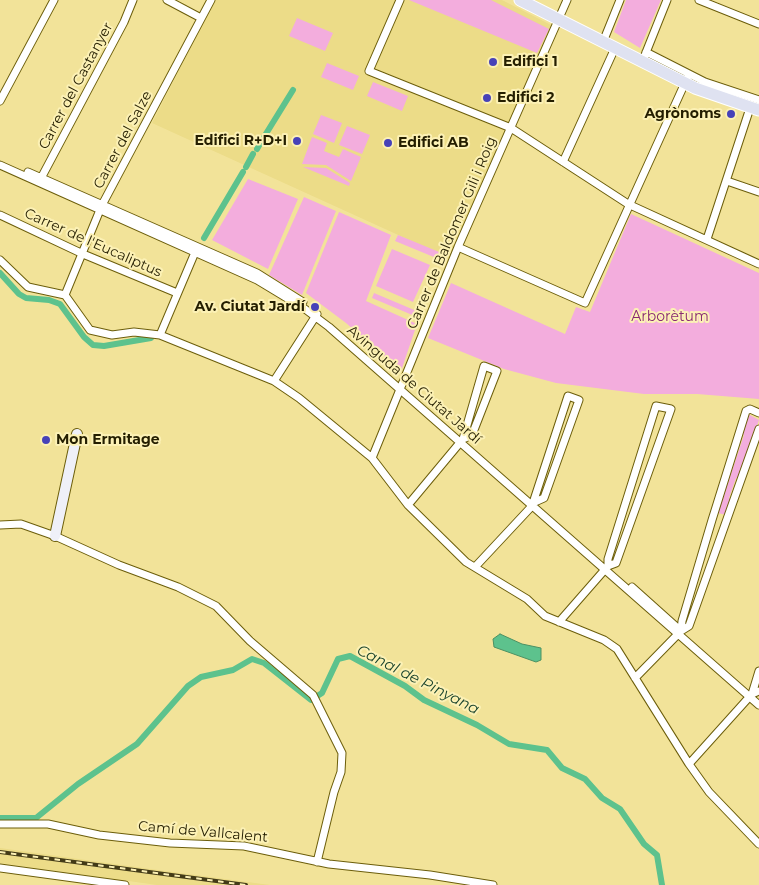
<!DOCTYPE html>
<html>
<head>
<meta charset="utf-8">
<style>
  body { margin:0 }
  canvas { display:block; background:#f2e399 }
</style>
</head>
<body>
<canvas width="759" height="885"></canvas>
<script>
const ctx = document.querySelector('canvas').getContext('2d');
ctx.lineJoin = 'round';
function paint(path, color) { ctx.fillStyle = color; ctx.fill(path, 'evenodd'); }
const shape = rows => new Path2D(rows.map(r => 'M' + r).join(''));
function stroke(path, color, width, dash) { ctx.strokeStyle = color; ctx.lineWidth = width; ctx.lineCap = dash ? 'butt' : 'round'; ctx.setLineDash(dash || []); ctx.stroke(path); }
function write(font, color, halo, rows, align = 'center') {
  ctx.font = font + ' Montserrat,sans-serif'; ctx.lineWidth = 4; ctx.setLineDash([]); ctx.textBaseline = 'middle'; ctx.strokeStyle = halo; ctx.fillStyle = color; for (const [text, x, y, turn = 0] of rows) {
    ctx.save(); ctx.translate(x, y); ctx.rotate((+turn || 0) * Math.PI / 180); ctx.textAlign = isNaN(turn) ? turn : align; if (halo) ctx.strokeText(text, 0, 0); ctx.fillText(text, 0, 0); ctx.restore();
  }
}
paint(shape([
  [215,0,502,0,553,26,451,259,152,123],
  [0,848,143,868,270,885,157,885,0,863]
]), '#ecdc88');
paint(shape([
  [409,0,491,0,549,29,537,53],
  [626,0,661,0,640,48,614,32],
  [297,18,333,33,325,51,289,36],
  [327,63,359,76,353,90,321,77],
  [373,82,408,96,402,111,367,96],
  [321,115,342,123,334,143,313,134],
  [347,126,370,135,362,154,339,145],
  [312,137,327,143,324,151,339,157,343,149,361,157,351,181,326,165,302,164],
  [303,167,326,168,350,183,349,186],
  [248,179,298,199,268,269,212,240],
  [304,197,336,211,302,295,269,275],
  [339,212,391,235,366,301,417,324,401,371,346,323,306,293],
  [631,214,759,273,759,399,697,394,644,394,556,383,504,369,428,338,451,283,565,334,576,307,590,312],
  [398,235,444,254,441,260,395,241],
  [392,249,430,265,413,302,376,286],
  [374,293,419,312,417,317,372,298],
  [748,414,759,420,739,478,736,478,729,498,731,499,726,515,718,513,744,435,742,434]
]), '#f3addd');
const water = shape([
  [500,634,522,644,541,648,541,660,536,662,494,647,493,639,500,634]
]);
paint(water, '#5dc28d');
stroke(water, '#4c9163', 1);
stroke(shape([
  [264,137,293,90],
  [257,149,261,142],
  [246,167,253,154],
  [204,238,243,172],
  [0,273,19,294,26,298,49,300,60,304,84,337,93,345,104,346,151,338],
  [0,818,36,818,78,784,137,744,188,686,201,677,233,670,252,659,264,663,311,700,322,693,338,659,350,656,405,686,424,700,477,725,509,744,547,750,562,768,585,779,602,798,620,809,644,844,657,855,662,885]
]), '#5dc28d', 6);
const street = shape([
  [167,0,201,18],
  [400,0,369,71,511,128,628,204,759,264],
  [699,0,759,24],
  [603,42,620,0],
  [646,52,705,82,759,100],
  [645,55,667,0],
  [0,101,54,0],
  [563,162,615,48],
  [0,165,257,280,305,309,329,327,759,705],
  [28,172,257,273,303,302],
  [727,181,759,192],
  [39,182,124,22,133,0],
  [0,215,83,254,177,293],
  [707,239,750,108],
  [458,247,585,303,689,74],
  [0,260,28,287,65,295,90,330,112,335,134,332,160,335,274,381,299,398,372,458,408,505,466,562,527,599,545,616,604,640,617,649,689,764,709,792,759,844],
  [65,295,102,205,211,0],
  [160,335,196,250],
  [274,381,317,314],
  [372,458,458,247,567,0],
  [408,505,463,439,484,366,497,371,472,435,463,439],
  [0,525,21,524,55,536,119,565,178,587,216,606,250,641,313,695,342,753,341,772,334,792,317,862],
  [475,567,532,506,568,396,579,400,544,498,535,502],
  [632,587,680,630],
  [559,622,608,566,616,563,671,409,656,406,608,559,608,566],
  [681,631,682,621,712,520,746,411,750,409,759,413],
  [635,678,681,631,689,626,759,429],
  [752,694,759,671],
  [689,764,752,694,759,691],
  [0,824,48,824,99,835,170,843,244,846,329,864,430,875,493,885],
  [0,868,125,885]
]);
const secondary = shape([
  [55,536,77,434]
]);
const primary = shape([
  [520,0,695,88,759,110]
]);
stroke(street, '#6c5e0b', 9);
stroke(secondary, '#6c5e0b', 12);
stroke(primary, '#fff', 13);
stroke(street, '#fff', 7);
stroke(secondary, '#eff0f8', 10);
stroke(primary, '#dfe2f1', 11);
const rail = shape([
  [0,852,246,885]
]);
stroke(rail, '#433b17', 4);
stroke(rail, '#fcf1b5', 2, [5.5]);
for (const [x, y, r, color] of [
  [493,62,5,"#4742b8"],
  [487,98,5,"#4742b8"],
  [731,114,5,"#4742b8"],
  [297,141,5,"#4742b8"],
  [388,143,5,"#4742b8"],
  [315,307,5,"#4742b8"],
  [46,440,5,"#4742b8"]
]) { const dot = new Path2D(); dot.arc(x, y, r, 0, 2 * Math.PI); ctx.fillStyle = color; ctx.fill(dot); stroke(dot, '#fcf1b5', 2); }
write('bold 14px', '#241e00', '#fcf1b5', [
  ["Edifici 1",503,62],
  ["Edifici 2",497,98],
  ["Agrònoms",721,114,"right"],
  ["Edifici R+D+I",287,141,"right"],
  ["Edifici AB",398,143],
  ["Av. Ciutat Jardí",305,307,"right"],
  ["Mon Ermitage",56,440]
], 'left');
write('14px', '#241e00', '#fcf1b5', [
  ["Carrer del Castanyer",76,86,-62],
  ["Carrer del Salze",123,140,-62],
  ["Carrer de Baldomer Gili i Roig",452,233,-67],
  ["Carrer de l'Eucaliptus",93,243,24],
  ["Avinguda de Ciutat Jardí",414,385,41],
  ["Camí de Vallcalent",203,832,5]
]);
write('14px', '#882972', '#fcf1b5', [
  ["Arborètum",670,317]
]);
write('italic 15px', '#143f29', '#fcf1b5', [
  ["Canal de Pinyana",418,680,27]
]);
</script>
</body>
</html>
